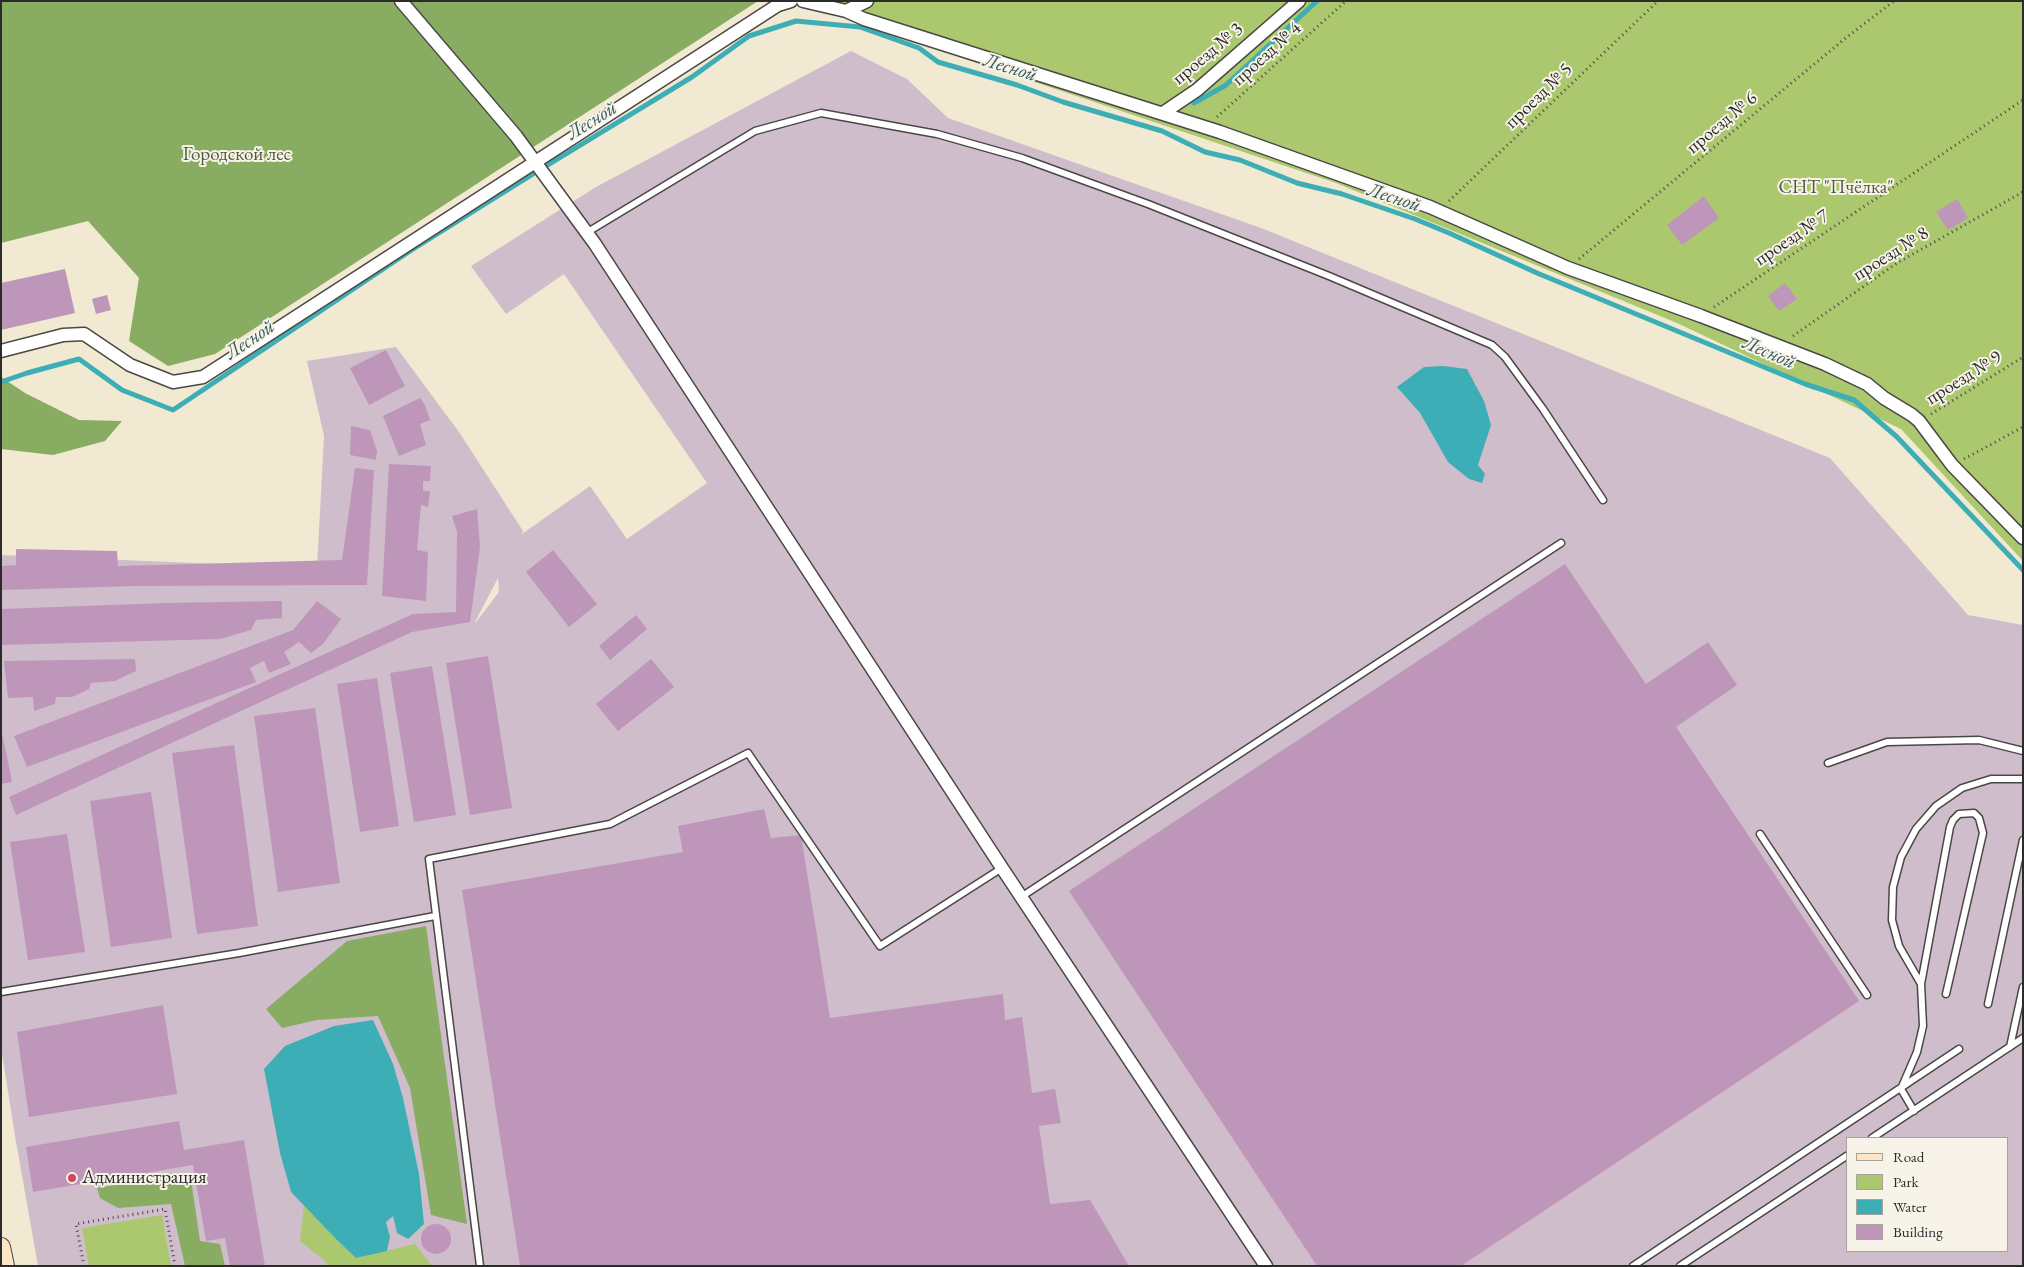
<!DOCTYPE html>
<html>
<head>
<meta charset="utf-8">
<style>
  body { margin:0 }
  #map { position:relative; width:2024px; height:1267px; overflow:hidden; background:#f1e9d1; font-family:"EB Garamond",serif }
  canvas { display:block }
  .frame { position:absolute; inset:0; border:2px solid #2b2b2b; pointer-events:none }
  .legend { position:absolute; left:1846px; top:1137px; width:162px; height:115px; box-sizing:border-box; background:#f7f3e8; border:1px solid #a5a39c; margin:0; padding:6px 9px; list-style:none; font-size:15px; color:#2b2b2b }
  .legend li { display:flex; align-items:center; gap:10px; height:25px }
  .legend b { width:25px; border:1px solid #a5a39c }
</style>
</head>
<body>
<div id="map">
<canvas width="2024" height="1267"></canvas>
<div class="frame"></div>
<ul class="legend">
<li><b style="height:6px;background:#fde5c5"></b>Road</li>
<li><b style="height:14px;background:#abc86f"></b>Park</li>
<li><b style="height:14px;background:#3daeb5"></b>Water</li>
<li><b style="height:14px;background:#bd96ba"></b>Building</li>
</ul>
</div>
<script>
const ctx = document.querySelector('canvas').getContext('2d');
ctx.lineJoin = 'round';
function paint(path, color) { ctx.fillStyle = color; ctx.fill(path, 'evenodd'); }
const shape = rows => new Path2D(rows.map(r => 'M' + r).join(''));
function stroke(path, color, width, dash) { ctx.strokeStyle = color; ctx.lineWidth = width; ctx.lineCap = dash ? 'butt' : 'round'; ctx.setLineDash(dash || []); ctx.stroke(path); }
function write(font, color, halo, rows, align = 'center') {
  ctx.font = font + ' "EB Garamond",serif'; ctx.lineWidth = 4; ctx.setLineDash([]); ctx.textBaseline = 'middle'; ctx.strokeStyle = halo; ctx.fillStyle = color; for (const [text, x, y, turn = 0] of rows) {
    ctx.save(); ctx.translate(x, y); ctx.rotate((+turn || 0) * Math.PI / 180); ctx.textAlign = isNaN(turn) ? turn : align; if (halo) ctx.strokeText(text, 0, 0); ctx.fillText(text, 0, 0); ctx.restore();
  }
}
paint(shape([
  [851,51,907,79,948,118,1261,228,1830,458,1968,615,2023,625,2023,1266,38,1266,15,1136,1,1047,1,555,317,568,324,436,307,361,396,347,459,432,523,531,522,534,590,486,627,539,707,483,564,274,506,314,471,266,596,187],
  [498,578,499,592,476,622,475,622],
  [1848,1138,2008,1138,2008,1251,1848,1251]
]), '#d0bdcc');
paint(shape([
  [834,1,2023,1,2023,561,1901,429,1677,323,1336,183,963,58,881,17],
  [304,1205,336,1239,356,1258,415,1244,432,1266,327,1266,325,1261,300,1241],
  [162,1215,171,1266,89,1266,82,1228]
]), '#abc86f');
paint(shape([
  [1,1,758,1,215,354,168,366,129,341,139,278,88,221,1,243],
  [1,377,25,393,79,420,122,421,105,441,53,455,1,449],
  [426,926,467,1224,431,1215,410,1088,378,1016,317,1020,282,1028,266,1009,347,941],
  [190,1173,200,1241,220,1244,225,1266,185,1266,171,1204,118,1208,100,1198,97,1188]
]), '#88ac62');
paint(shape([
  [1443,366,1467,369,1484,401,1491,425,1478,465,1485,474,1482,483,1469,479,1448,462,1420,413,1397,387,1424,367],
  [373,1020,393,1064,403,1098,419,1174,424,1224,408,1239,397,1233,393,1216,386,1222,390,1237,387,1251,356,1258,336,1239,291,1192,280,1153,264,1069,285,1046,334,1026]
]), '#3daeb5');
stroke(shape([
  [1194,103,1226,85,1317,1],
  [1,382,27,373,79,359,122,390,173,410,410,251,533,174,692,77,749,36,796,21,860,27,919,48,938,62,1017,85,1063,102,1162,131,1205,152,1240,160,1297,183,1342,194,1415,219,1449,233,1537,273,1805,384,1854,400,1897,437,2023,570]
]), '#3daeb5', 5);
paint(shape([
  [1704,196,1719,218,1682,245,1667,225],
  [1957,199,1968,218,1948,230,1936,212],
  [65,269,75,313,1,330,1,283],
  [1785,283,1797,299,1779,311,1768,296],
  [107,295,111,310,96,314,92,299],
  [386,350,405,386,369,405,350,368],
  [420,398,425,405,430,420,420,424,426,445,399,456,383,416],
  [351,426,370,430,377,451,376,460,350,455],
  [389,464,431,466,430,481,423,481,423,491,430,491,428,507,421,505,417,550,428,552,426,601,382,596],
  [355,468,374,470,367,585,135,586,1,590,1,566,16,565,16,549,117,551,118,566,342,560],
  [477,509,480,547,470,622,412,632,16,815,9,797,413,614,456,612,457,532,452,516],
  [553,550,597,604,569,627,526,572],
  [1565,564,1646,684,1708,642,1737,685,1676,727,1859,1001,1461,1266,1317,1266,1069,891],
  [282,601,282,618,256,620,251,630,220,639,1,645,1,609,166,603],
  [317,601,341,619,323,644,311,653,299,642,284,652,291,664,269,673,264,661,250,668,256,682,27,767,14,736,293,630],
  [636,615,647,629,610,660,599,646],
  [488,656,512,808,470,815,446,663],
  [135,659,136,671,115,681,91,683,89,689,72,697,56,697,55,704,34,711,33,697,8,698,4,661],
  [651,659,674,687,618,731,596,704],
  [432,666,456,815,414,822,390,673],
  [377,678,399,826,360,832,337,684],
  [315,708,340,883,278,892,254,716],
  [2,733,12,782,1,784,1,734],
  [234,745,258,926,197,934,172,753],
  [151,792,172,938,111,947,90,801],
  [764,809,771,838,801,835,830,1018,1003,994,1005,1020,1022,1017,1032,1093,1055,1089,1061,1123,1039,1126,1050,1204,1090,1200,1129,1266,520,1266,462,890,683,852,678,826],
  [67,834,85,952,28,960,10,842],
  [163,1005,177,1094,29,1117,17,1032],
  [179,1121,184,1150,244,1140,265,1266,230,1266,225,1238,206,1241,193,1165,33,1192,26,1147],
  '421 1239a15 15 0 1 1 30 0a15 15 0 1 1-30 0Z'
]), '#bd96ba');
const lane = shape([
  [586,233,755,131,821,113,937,134,1022,158,1148,204,1329,276,1492,345,1505,357,1543,409,1603,500],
  [1828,763,1887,742,1979,740,2023,751],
  [1760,834,1867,995],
  [1021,897,1561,543],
  [1921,984,1899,946,1892,920,1893,887,1901,857,1916,829,1936,806,1962,788,1991,779,2023,779],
  [1,992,239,953,435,916],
  [1988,1004,2023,840],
  [2010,1047,2023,987],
  [1914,1111,1901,1089,1917,1052,1923,1026,1921,984,1950,827,1953,820,1959,814,1974,813,1979,818,1983,833,1946,994],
  [1872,1138,2023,1038],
  [480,1266,429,859,610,824,748,753,880,946,1002,868],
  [1633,1266,1959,1049],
  [1680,1266,1848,1155]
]);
const street = shape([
  [401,1,516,136,595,244,1002,868,1266,1266],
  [803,1,846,11,864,19,1220,132,1430,207,1568,268,1701,316,1825,364,1867,384,1884,398,1912,415,1919,421,1952,465,2023,538],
  [846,11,867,1],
  [1163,113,1197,90,1299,1],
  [1,351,63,335,84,334,130,365,173,382,203,377,778,5,791,1]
]);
const secondary = shape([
  [1,1247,5,1266]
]);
stroke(lane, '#494844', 9);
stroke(street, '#494844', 15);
stroke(secondary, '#494844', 20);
stroke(shape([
  [1217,117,1346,1],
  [1449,201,1658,1],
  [1579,259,1847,37,1894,1],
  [1714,307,2023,100],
  [1793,336,1897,263,2023,192],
  [1931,414,2023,357],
  [1964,459,2023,427],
  [84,1266,76,1224,165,1209,175,1266]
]), '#494844', 3, [1, 4]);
stroke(lane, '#fff', 6);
stroke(street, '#fff', 12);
stroke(secondary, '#fde5c5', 18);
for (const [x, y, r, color] of [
  [72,1178,5,"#d1495b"]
]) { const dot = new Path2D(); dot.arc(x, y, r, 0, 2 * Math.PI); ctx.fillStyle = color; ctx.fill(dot); stroke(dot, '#f7f3e8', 2); }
write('19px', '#2b2b2b', '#f7f3e8', [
  ["проезд № 3",1208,54,-40],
  ["проезд № 4",1267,54,-42],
  ["проезд № 5",1539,96,-44],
  ["проезд № 6",1722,123,-40],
  ["проезд № 7",1792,238,-34],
  ["проезд № 8",1891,254,-32],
  ["проезд № 9",1964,378,-32]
]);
write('19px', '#515a3f', '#f7f3e8', [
  ["Городской лес",237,155],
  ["СНТ \"Пчёлка\"",1836,188]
]);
write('19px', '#2b2b2b', '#f7f3e8', [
  ["Администрация",82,1178]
], 'left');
write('italic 20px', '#31595b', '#f7f3e8', [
  ["Лесной",1010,68,17],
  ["Лесной",592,121,-32],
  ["Лесной",1394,198,18],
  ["Лесной",250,340,-34],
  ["Лесной",1769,353,23]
]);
</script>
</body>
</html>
